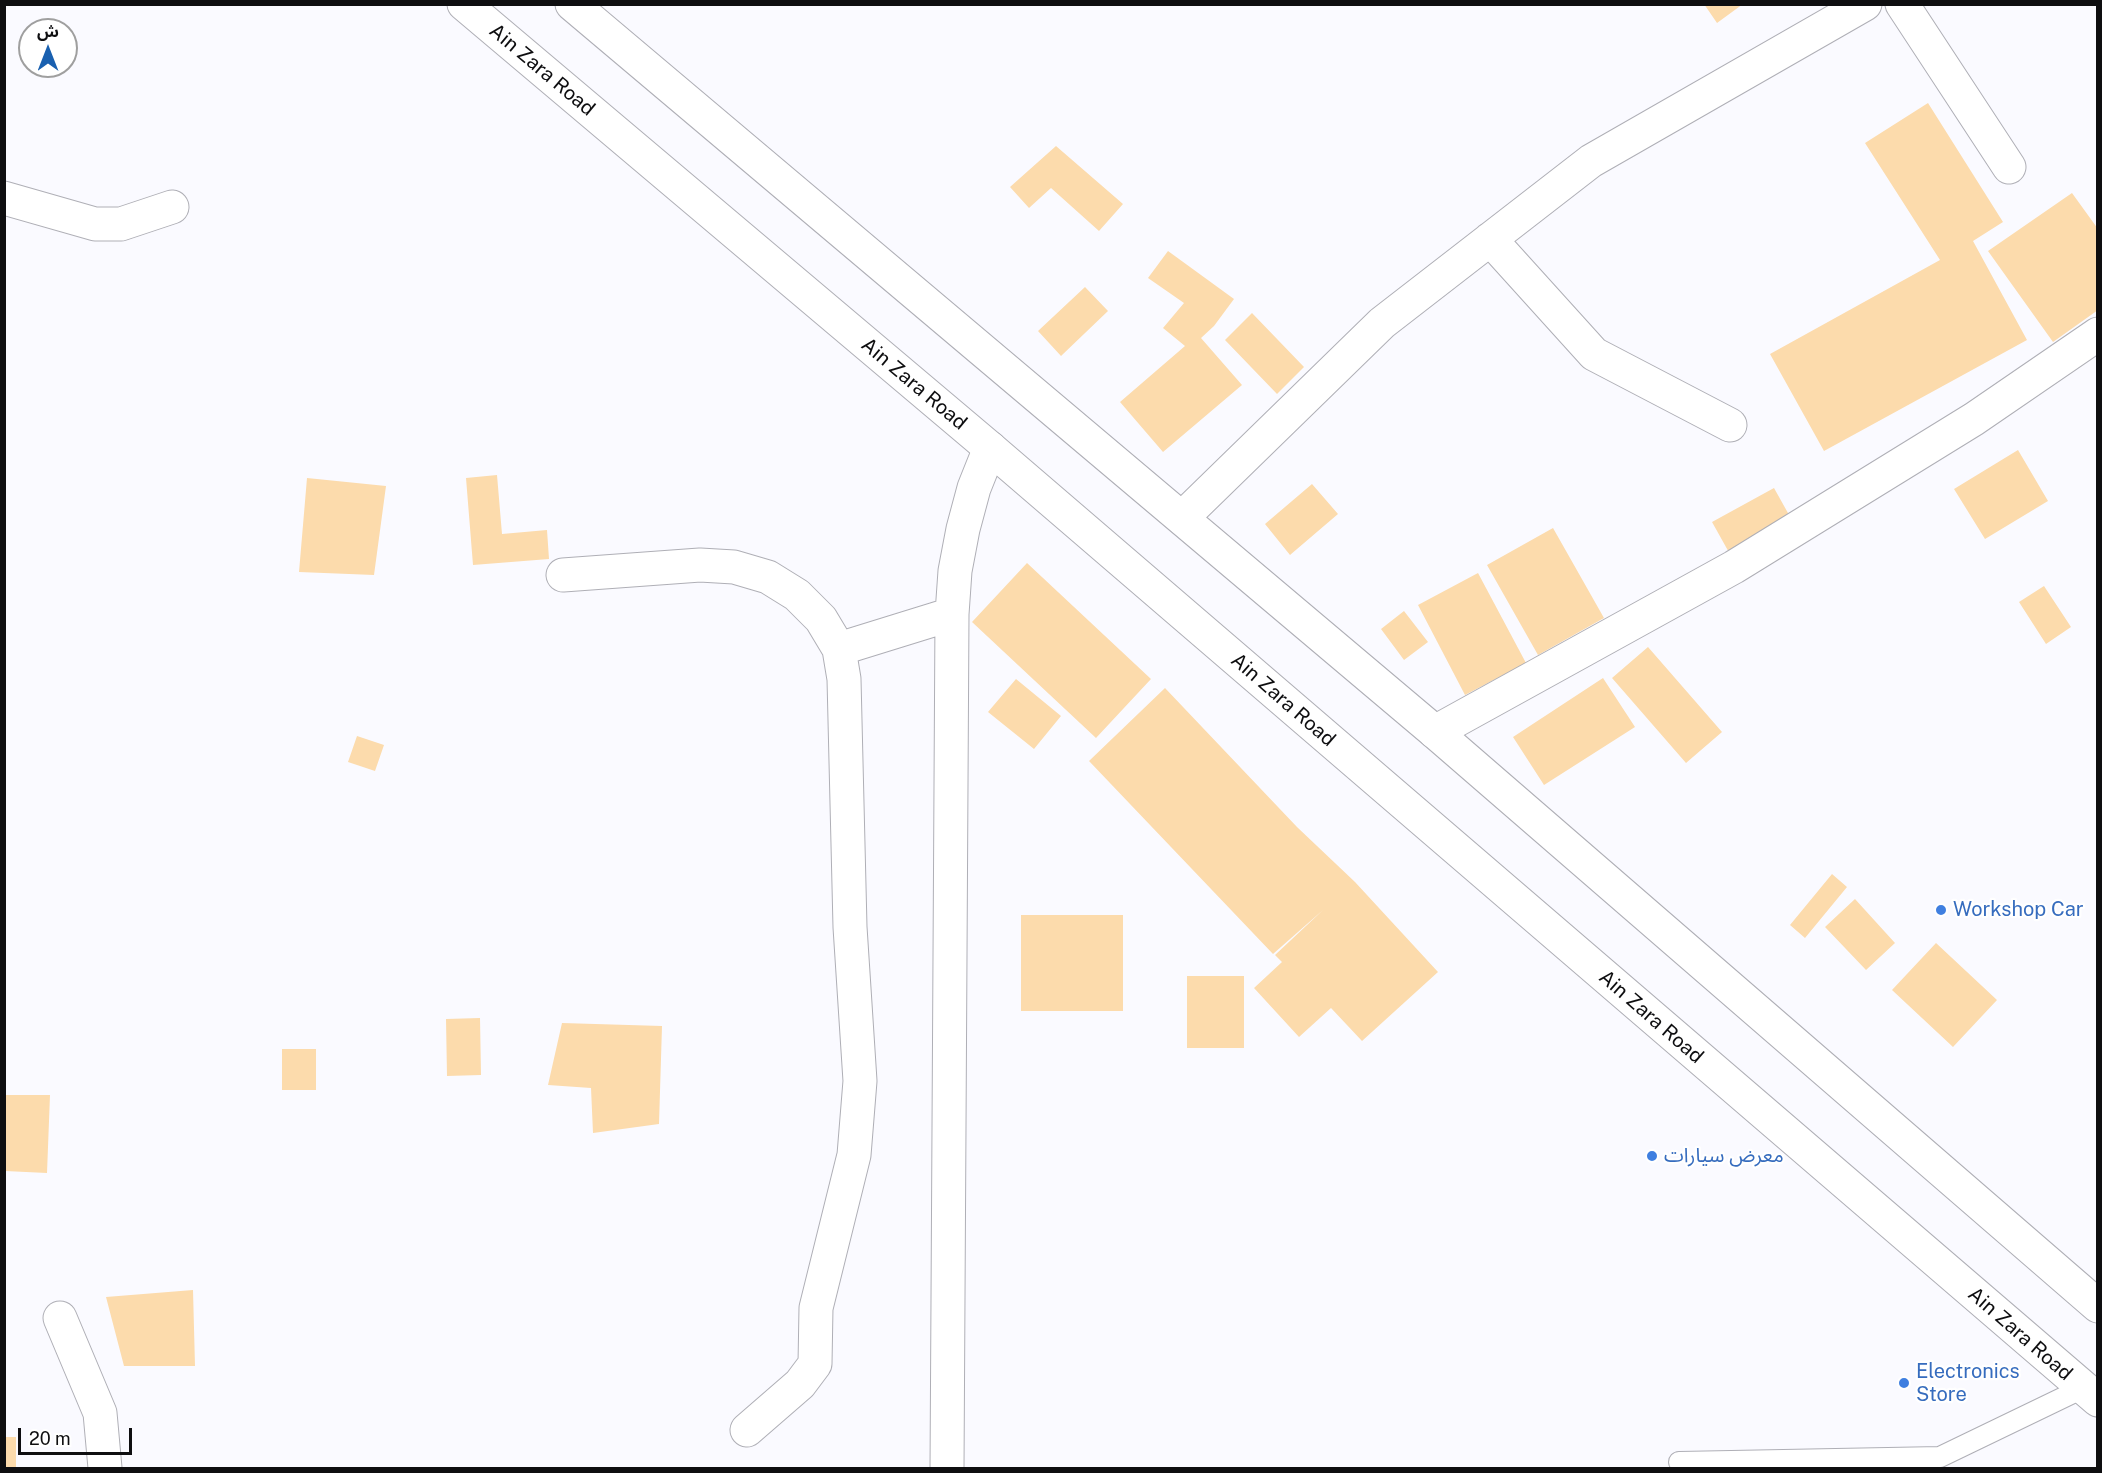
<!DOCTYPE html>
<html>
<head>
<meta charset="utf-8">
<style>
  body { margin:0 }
  #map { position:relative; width:2102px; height:1473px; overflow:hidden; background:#fafaff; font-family:"Public Sans","Noto Sans Arabic",sans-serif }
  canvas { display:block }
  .frame { position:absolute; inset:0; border:6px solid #0e0e10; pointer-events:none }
  .north { position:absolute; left:18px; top:18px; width:60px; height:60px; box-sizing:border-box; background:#fff; border:2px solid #9f9f9f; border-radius:50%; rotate:0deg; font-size:16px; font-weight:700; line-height:24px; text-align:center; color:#0e0e10 }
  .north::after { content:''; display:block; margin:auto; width:21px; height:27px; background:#1960b0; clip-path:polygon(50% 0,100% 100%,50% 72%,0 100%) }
  .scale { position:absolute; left:18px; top:1428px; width:114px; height:27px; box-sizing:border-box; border:3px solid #0e0e10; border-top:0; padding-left:8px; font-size:18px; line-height:21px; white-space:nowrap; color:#0e0e10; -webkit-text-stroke:4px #fff; paint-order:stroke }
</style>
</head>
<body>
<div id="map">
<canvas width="2102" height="1473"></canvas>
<div class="frame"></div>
<div class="north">ش</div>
<div class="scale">20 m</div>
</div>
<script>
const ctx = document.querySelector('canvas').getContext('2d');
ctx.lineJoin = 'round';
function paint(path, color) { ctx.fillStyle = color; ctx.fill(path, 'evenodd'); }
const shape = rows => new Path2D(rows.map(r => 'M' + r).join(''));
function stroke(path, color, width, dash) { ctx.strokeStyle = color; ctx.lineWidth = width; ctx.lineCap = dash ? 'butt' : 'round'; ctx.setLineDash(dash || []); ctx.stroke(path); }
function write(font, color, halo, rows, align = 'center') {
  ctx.font = font + ' "Public Sans","Noto Sans Arabic",sans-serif'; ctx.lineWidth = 4.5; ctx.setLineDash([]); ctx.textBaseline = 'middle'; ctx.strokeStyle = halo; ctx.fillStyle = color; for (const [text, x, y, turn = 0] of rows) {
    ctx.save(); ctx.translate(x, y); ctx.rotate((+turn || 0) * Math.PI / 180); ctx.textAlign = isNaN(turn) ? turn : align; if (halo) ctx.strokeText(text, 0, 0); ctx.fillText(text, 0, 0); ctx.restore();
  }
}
paint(shape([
  [1704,4,1743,4,1717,23],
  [1928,103,2003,222,1973,241,2027,340,1824,451,1770,354,1940,260,1865,143],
  [1056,146,1123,204,1099,231,1051,188,1029,208,1010,187],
  [2072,193,2098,229,2098,310,2053,342,1988,251],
  [1168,251,1234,299,1214,326,1201,338,1242,385,1163,452,1120,402,1185,346,1163,328,1184,303,1148,278],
  [1085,287,1108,311,1061,356,1038,331],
  [1252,313,1304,367,1277,394,1225,340],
  [2018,450,2048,501,1985,539,1954,489],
  [497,475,502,534,547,530,549,559,473,565,466,478],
  [307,478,386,486,374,575,299,572],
  [1312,484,1338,514,1290,555,1265,524],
  [1774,488,1793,522,1731,556,1712,522],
  [1553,528,1604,618,1538,655,1487,565],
  [1027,563,1151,679,1096,738,972,622],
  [1478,573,1526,663,1465,695,1418,605],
  [2044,586,2071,627,2046,644,2019,602],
  [1404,611,1428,642,1404,660,1381,629],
  [1648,647,1722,732,1686,763,1612,678],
  [1603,678,1635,727,1544,785,1513,737],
  [1016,679,1061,716,1034,749,988,712],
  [1165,688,1297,827,1355,882,1438,972,1362,1041,1331,1008,1299,1037,1254,988,1282,962,1275,955,1323,910,1273,954,1089,761],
  [357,736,384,745,375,771,348,762],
  [1832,874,1847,887,1805,938,1790,925],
  [1855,899,1895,943,1866,970,1825,927],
  [1021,915,1123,915,1123,1011,1021,1011],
  [1936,943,1997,1000,1953,1047,1892,990],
  [1187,976,1244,976,1244,1048,1187,1048],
  [480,1018,481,1075,447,1076,446,1019],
  [562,1023,662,1026,659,1124,593,1133,591,1088,548,1085],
  [282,1049,316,1049,316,1090,282,1090],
  [5,1095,50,1095,47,1173,5,1171],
  [193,1290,195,1366,124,1366,106,1297],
  [4,1437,16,1437,16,1468,4,1468]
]), '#fcdbac');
const lane = shape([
  [1679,1462,1940,1457,2083,1388]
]);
const street = shape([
  [1902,4,2009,167],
  [4,198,95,224,121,224,172,207],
  [1490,239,1594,354,1730,425],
  [1182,518,1382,323,1591,161,1865,4],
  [563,575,700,565,734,567,768,577,797,595,821,619,839,649,844,679,850,927,860,1081,854,1155,816,1308,815,1364,800,1384,747,1430],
  [839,649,952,614],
  [1435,732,1734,567,1974,419,2098,334],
  [60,1318,100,1413,105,1468],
  [947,1468,952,614,955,571,963,529,974,488,990,448]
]);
const primary = shape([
  [464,4,990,448,2098,1400],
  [572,4,1435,732,2098,1306]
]);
stroke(lane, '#afafb6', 22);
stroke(street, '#afafb6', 35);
stroke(primary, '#afafb6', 35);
stroke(lane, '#fff', 20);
stroke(street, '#fff', 33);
stroke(primary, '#fff', 33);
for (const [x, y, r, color] of [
  [1941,910,6,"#3f7fe0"],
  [1652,1156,6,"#3f7fe0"],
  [1904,1383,6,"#3f7fe0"]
]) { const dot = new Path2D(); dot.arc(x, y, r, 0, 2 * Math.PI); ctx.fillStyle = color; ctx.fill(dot); stroke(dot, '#fff', 2); }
write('20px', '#0e0e10', '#fff', [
  ["Ain Zara Road",542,70,40],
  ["Ain Zara Road",914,384,40],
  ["Ain Zara Road",1283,700,41],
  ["Ain Zara Road",1651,1017,41],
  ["Ain Zara Road",2020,1334,41]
]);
write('20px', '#366cbe', '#fff', [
  ["Workshop Car",1953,910],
  ["معرض سيارات",1664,1156],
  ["Electronics",1916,1372],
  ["Store",1916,1395]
], 'left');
</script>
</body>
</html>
